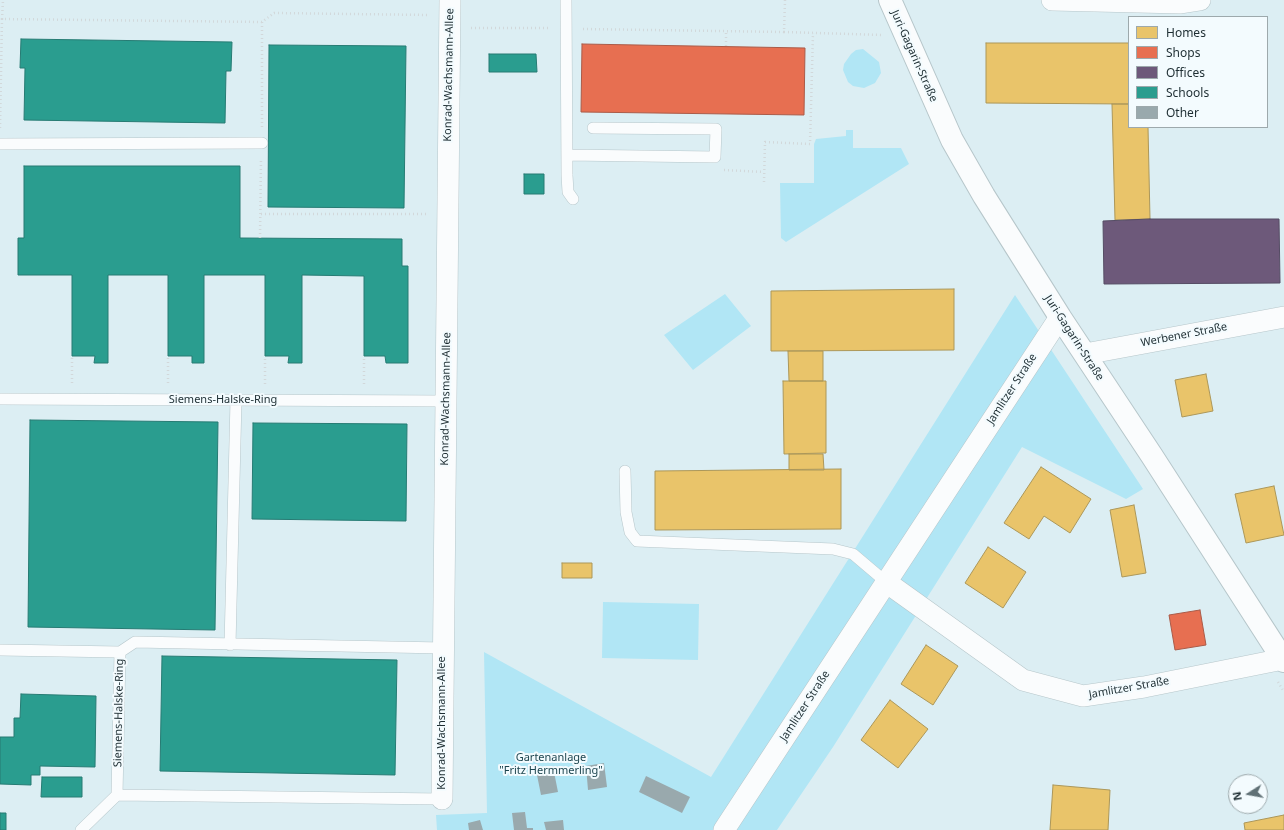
<!DOCTYPE html>
<html>
<head>
<meta charset="utf-8">
<style>
  body { margin:0 }
  #map { position:relative; width:1284px; height:830px; overflow:hidden; background:#dceef3; font-family:"Noto Sans",sans-serif }
  canvas { display:block }
  .legend { position:absolute; left:1128px; top:16px; width:140px; height:112px; box-sizing:border-box; background:#f3fbfe; border:1px solid #9da9ac; margin:0; padding:5px 7px; list-style:none; font-size:12px; color:#1d2d32 }
  .legend li { display:flex; align-items:center; gap:8px; height:20px }
  .legend b { width:20px; border:1px solid #9da9ac }
  .north { position:absolute; left:1228px; top:774px; width:40px; height:40px; box-sizing:border-box; background:#f3fbfe; border:1px solid #9da9ac; border-radius:50%; rotate:259deg; font-size:11px; font-weight:700; line-height:16px; text-align:center; color:#1d2d32 }
  .north::after { content:''; display:block; margin:auto; width:14px; height:18px; background:#607176; clip-path:polygon(50% 0,100% 100%,50% 72%,0 100%) }
</style>
</head>
<body>
<div id="map">
<canvas width="1284" height="830"></canvas>
<ul class="legend">
<li><b style="height:11px;background:#e9c46a"></b>Homes</li>
<li><b style="height:11px;background:#e76f51"></b>Shops</li>
<li><b style="height:11px;background:#6d597a"></b>Offices</li>
<li><b style="height:11px;background:#2a9d8f"></b>Schools</li>
<li><b style="height:11px;background:#99a9ad"></b>Other</li>
</ul>
<div class="north">N</div>
</div>
<script>
const ctx = document.querySelector('canvas').getContext('2d');
ctx.lineJoin = 'round';
function paint(path, color) { ctx.fillStyle = color; ctx.fill(path, 'evenodd'); }
const shape = rows => new Path2D(rows.map(r => 'M' + r).join(''));
function stroke(path, color, width, dash) { ctx.strokeStyle = color; ctx.lineWidth = width; ctx.lineCap = dash ? 'butt' : 'round'; ctx.setLineDash(dash || []); ctx.stroke(path); }
function write(font, color, halo, rows, align = 'center') {
  ctx.font = font + ' "Noto Sans",sans-serif'; ctx.lineWidth = 4; ctx.setLineDash([]); ctx.textBaseline = 'middle'; ctx.strokeStyle = halo; ctx.fillStyle = color; for (const [text, x, y, turn = 0] of rows) {
    ctx.save(); ctx.translate(x, y); ctx.rotate((+turn || 0) * Math.PI / 180); ctx.textAlign = isNaN(turn) ? turn : align; if (halo) ctx.strokeText(text, 0, 0); ctx.fillText(text, 0, 0); ctx.restore();
  }
}
paint(shape([
  [863,49,879,62,881,73,875,83,864,88,853,86,848,82,843,70,844,64,851,54,856,50],
  [846,130,853,130,853,148,901,148,909,164,786,242,781,238,780,183,814,183,814,144,816,139,846,136],
  [725,294,751,326,693,370,664,335],
  [1015,295,1143,489,1126,499,1022,447,833,747,777,830,437,830,436,815,487,813,484,652,711,777],
  [603,602,699,604,698,660,602,658]
]), '#b1e6f5');
const homes = shape([
  [986,43,1129,43,1129,104,986,103,986,43],
  [1112,104,1129,104,1129,127,1148,127,1150,219,1115,220,1112,104],
  [954,289,954,350,771,351,771,291,954,289],
  [788,351,823,351,823,381,789,381,788,351],
  [1206,374,1213,411,1182,417,1175,380,1206,374],
  [783,381,826,381,826,453,784,454,783,381],
  [789,454,823,454,824,470,789,470,789,454],
  [1041,467,1091,499,1070,533,1044,516,1029,539,1004,523,1041,467],
  [841,469,841,529,655,530,655,471,841,469],
  [1274,486,1284,535,1246,543,1235,494,1274,486],
  [1134,505,1146,573,1122,577,1110,510,1134,505],
  [988,547,1026,572,1003,608,965,583,988,547],
  [562,563,592,563,592,578,562,578,562,563],
  [926,645,958,666,933,705,901,684,926,645],
  [890,700,928,729,898,768,861,740,890,700],
  [1053,785,1110,790,1108,830,1050,830,1053,785],
  [1284,815,1284,830,1245,830,1244,823,1284,815]
]);
paint(homes, '#e9c46a');
stroke(homes, '#ac9759', 1);
const shops = shape([
  [582,44,805,48,804,115,581,112,582,44],
  [1200,610,1206,645,1175,650,1169,615,1200,610]
]);
paint(shops, '#e76f51');
stroke(shops, '#aa5b48', 1);
const offices = shape([
  [1150,219,1279,219,1280,283,1104,284,1103,221,1150,219]
]);
paint(offices, '#6d597a');
stroke(offices, '#554c64', 1);
const schools = shape([
  [21,39,232,42,231,71,226,71,225,123,24,120,25,68,20,68,21,39],
  [269,45,406,46,404,208,268,207,269,45],
  [489,54,536,54,537,72,489,72,489,54],
  [24,166,240,166,240,238,402,239,402,266,408,266,408,363,386,363,385,356,364,356,364,276,302,275,302,363,288,363,289,356,265,356,265,275,204,275,204,363,192,363,192,356,168,356,168,275,108,275,108,363,94,363,95,356,72,356,72,275,18,275,18,238,24,238,24,166],
  [524,174,544,174,544,194,524,194,524,174],
  [30,420,218,422,215,630,28,627,30,420],
  [253,423,407,424,406,521,252,519,253,423],
  [162,656,397,660,395,775,160,771,162,656],
  [21,694,96,696,95,767,40,766,40,775,31,775,31,785,0,784,0,737,14,737,14,718,20,718,21,694],
  [42,777,82,777,82,797,41,797,42,777],
  [0,813,6,813,6,830,0,830,0,813]
]);
paint(schools, '#2a9d8f');
stroke(schools, '#267b73', 1);
paint(shape([
  [604,763,607,787,588,790,586,766],
  [553,767,558,792,541,795,536,770],
  [646,776,690,797,682,813,639,792],
  [525,812,527,828,533,828,533,830,514,830,512,813],
  [480,820,483,830,469,830,468,823],
  [563,820,564,830,546,830,544,822]
]), '#99a9ad');
const lane = shape([
  [566,0,567,175,568,192,573,199],
  [0,144,262,143],
  [567,155,715,157,716,129,593,128],
  [0,399,446,401],
  [625,471,626,512,630,532,637,541,833,549,853,554,886,582],
  [230,645,236,400],
  [0,650,120,652,117,795,81,830],
  [120,652,135,642,443,648],
  [117,795,442,799]
]);
const street = shape([
  [1052,0,1181,3,1200,0],
  [1085,354,1284,317],
  [886,582,1023,680,1083,696,1144,687,1283,659],
  [442,799,450,0],
  [724,830,1060,317]
]);
const secondary = shape([
  [890,0,952,140,984,196,1060,317,1152,456,1284,661]
]);
stroke(lane, '#b6c6ca', 12);
stroke(street, '#b6c6ca', 22);
stroke(secondary, '#b6c6ca', 24);
stroke(shape([
  [785,0,784,32,882,35],
  [2,19,3,0],
  [471,28,550,28],
  [583,29,784,32],
  [726,46,726,31],
  [262,127,262,22],
  [0,128,2,19,262,22,274,13,430,15],
  [724,170,764,172],
  [764,182,765,142,810,144,813,33],
  [261,214,426,214],
  [260,238,261,158],
  [72,383,72,356],
  [168,383,168,356],
  [265,384,265,356],
  [364,384,364,356],
  [1278,682,1284,692]
]), '#d2d8da', 2.5, [1, 3]);
stroke(lane, '#fafcfd', 11);
stroke(street, '#fafcfd', 21);
stroke(secondary, '#fafcfd', 22);
write('11px', '#1d2d32', '#f3fbfe', [
  ["Juri-Gagarin-Straße",914,56,66],
  ["Konrad-Wachsmann-Allee",449,75,-89],
  ["Werbener Straße",1184,335,-11],
  ["Juri-Gagarin-Straße",1074,338,57],
  ["Jamlitzer Straße",1012,389,-57],
  ["Konrad-Wachsmann-Allee",446,399,-89],
  ["Siemens-Halske-Ring",223,400],
  ["Jamlitzer Straße",1129,688,-10],
  ["Jamlitzer Straße",805,706,-57],
  ["Siemens-Halske-Ring",119,713,-89],
  ["Konrad-Wachsmann-Allee",442,723,-90]
]);
write('11px', '#1d454f', '#f3fbfe', [
  ["Gartenanlage",551,758],
  ["\"Fritz Hermmerling\"",551,771]
]);
</script>
</body>
</html>
